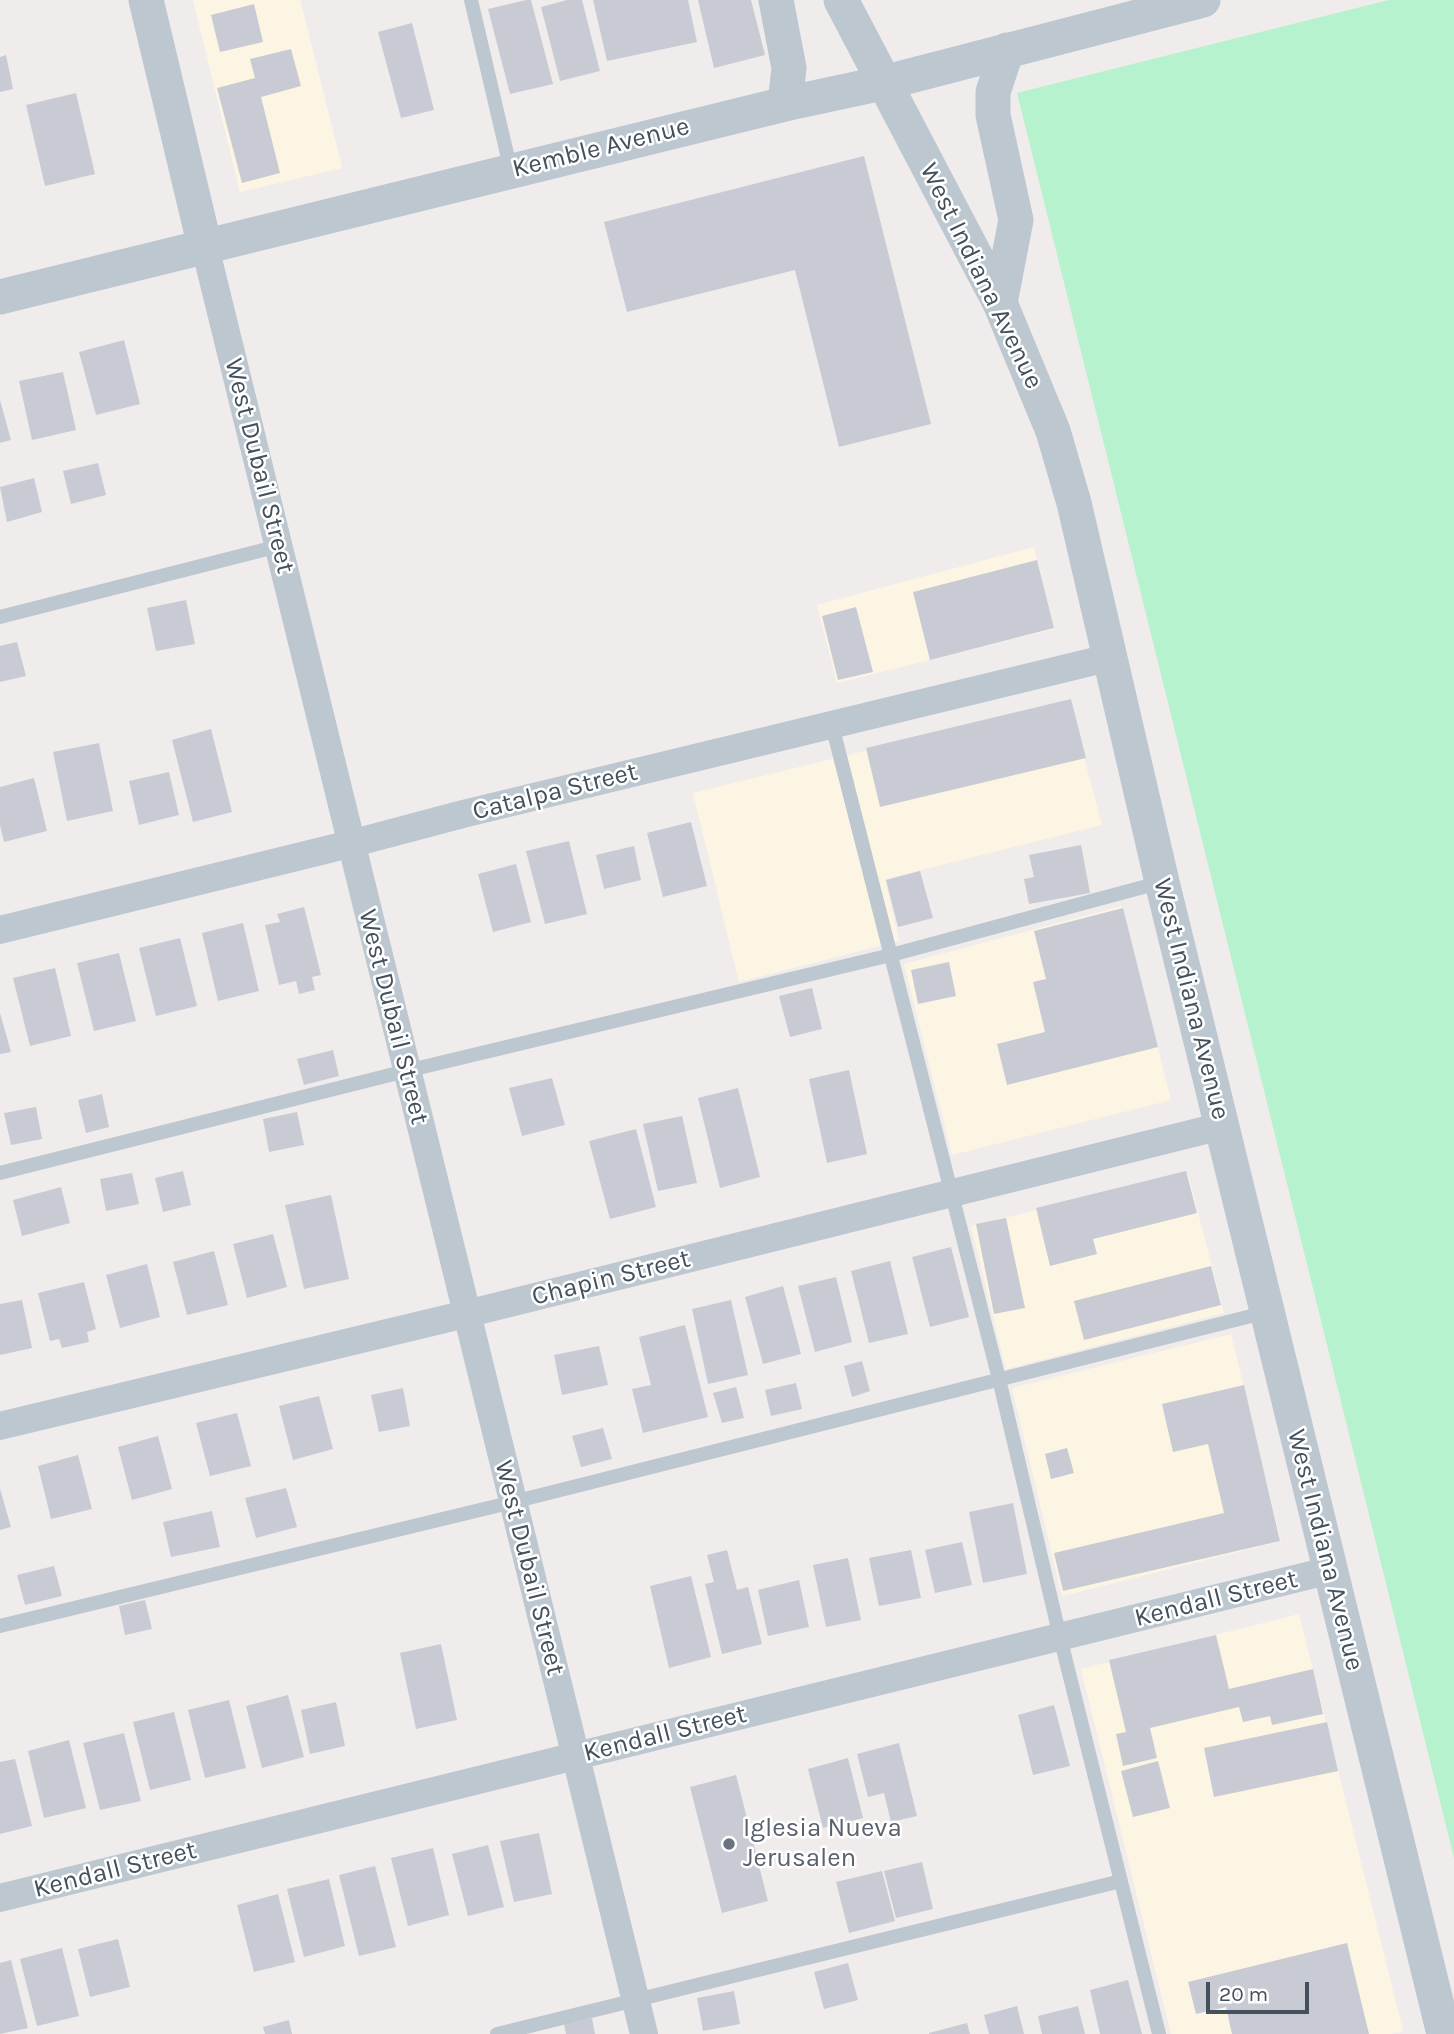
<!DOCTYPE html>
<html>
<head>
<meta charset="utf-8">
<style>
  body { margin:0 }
  #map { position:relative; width:1454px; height:2034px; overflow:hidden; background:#f0ecec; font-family:Karla,sans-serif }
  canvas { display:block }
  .scale { position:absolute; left:1206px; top:1982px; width:103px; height:32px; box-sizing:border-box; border:4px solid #44505b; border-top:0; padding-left:9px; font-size:21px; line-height:24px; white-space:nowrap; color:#44505b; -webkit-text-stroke:5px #fff; paint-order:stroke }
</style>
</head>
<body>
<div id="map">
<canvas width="1454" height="2034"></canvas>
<div class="scale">20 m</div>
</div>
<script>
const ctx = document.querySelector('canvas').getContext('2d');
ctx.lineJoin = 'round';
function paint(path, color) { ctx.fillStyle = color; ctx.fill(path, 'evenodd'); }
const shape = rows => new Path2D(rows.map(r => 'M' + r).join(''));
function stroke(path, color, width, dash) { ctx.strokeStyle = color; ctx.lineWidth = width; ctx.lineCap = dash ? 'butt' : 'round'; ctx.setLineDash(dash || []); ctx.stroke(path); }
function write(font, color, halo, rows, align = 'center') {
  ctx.font = font + ' Karla,sans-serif'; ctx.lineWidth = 5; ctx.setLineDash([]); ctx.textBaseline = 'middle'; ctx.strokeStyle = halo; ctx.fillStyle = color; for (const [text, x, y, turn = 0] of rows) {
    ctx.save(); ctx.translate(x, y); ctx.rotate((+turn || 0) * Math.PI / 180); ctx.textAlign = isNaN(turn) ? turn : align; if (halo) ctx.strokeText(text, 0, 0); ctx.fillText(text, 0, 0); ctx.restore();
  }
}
paint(shape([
  [193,0,300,0,342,168,240,192],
  [1034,547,1054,629,837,683,817,605],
  [1069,701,1102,825,885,879,899,941,739,982,693,793],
  [1122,906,1171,1100,952,1155,904,964],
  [1188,1174,1224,1313,1006,1369,971,1226],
  [1231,1334,1281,1541,1062,1596,1012,1388],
  [1299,1614,1403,2031,1390,2034,1171,2034,1081,1669]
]), '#fdf5e3');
paint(shape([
  [1389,0,1454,0,1454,1858,1017,93]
]), '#b6f2cd');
paint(shape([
  [526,0,531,0,553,84,510,94,488,9],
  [567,0,582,0,600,71,560,81,541,7],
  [593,0,688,0,697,42,607,61],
  [698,0,751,0,765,55,714,68],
  [254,4,263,42,220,52,211,15],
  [412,23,434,110,401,118,378,32],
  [291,49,301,86,261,97,280,173,242,183,217,88,255,78,250,59],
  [6,55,13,89,0,92,0,57],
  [76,93,95,174,45,186,26,105],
  [864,156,931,424,839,447,795,270,627,312,604,222],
  [124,340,140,404,96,415,79,352],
  [63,372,76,430,32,440,19,381],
  [0,400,11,440,0,443],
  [98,463,106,495,71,504,63,471],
  [34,478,42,512,7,522,0,487],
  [1037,560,1054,628,930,660,913,592],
  [186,600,195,644,156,651,147,608],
  [856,607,873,672,838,680,822,616],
  [17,642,26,676,0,682,0,646],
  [1071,699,1086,758,880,807,866,748],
  [211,729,232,812,193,822,172,740],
  [99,743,113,811,67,821,53,752],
  [169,772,179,815,139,825,129,781],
  [34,778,47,831,4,842,0,825,0,787],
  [691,822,707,886,663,897,647,833],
  [569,841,587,914,545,924,526,851],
  [1081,845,1090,893,1029,904,1024,879,1034,877,1029,855],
  [634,846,641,880,604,889,596,855],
  [516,864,531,922,493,932,478,874],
  [920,871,933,918,898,927,886,880],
  [304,907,321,975,312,977,315,990,299,994,296,981,279,985,265,925,280,922,277,914],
  [1123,908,1158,1047,1007,1085,997,1044,1045,1032,1033,982,1046,979,1034,931],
  [243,923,259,991,218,1001,202,933],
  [180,938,197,1006,156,1016,139,948],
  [119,953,136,1021,94,1031,77,963],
  [949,962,956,996,918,1004,911,970],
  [55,968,71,1036,30,1046,13,978],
  [812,988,822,1029,790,1037,779,996],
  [0,1013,11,1052,0,1054],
  [333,1050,339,1076,304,1085,297,1059],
  [849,1070,867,1154,827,1163,809,1079],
  [552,1078,565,1125,522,1136,509,1088],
  [738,1088,760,1177,720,1188,698,1098],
  [102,1094,109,1127,86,1133,78,1100],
  [36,1107,42,1139,11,1145,4,1113],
  [297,1112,304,1145,269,1152,263,1119],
  [682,1116,697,1183,658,1191,643,1124],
  [636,1129,656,1207,610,1219,589,1141],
  [183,1171,191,1205,163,1212,155,1178],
  [1186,1171,1197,1213,1093,1239,1097,1254,1050,1266,1036,1208],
  [132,1173,139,1204,106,1211,100,1179],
  [61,1187,70,1223,22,1236,13,1200],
  [331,1195,349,1279,304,1289,285,1205],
  [1006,1218,1025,1308,994,1314,976,1224],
  [273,1234,287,1287,247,1298,233,1244],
  [951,1247,969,1317,930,1327,912,1257],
  [214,1251,228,1305,187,1315,173,1262],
  [890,1261,908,1334,869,1343,851,1271],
  [147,1264,160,1317,120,1328,106,1275],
  [1211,1266,1221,1305,1084,1340,1074,1301],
  [836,1277,852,1342,815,1352,798,1286],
  [84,1282,96,1329,87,1332,89,1342,62,1348,59,1339,50,1341,38,1293],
  [783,1286,801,1354,763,1364,745,1297],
  [22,1300,32,1348,0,1355,0,1304],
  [731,1300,748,1375,708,1384,692,1309],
  [685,1325,708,1417,643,1433,632,1389,651,1385,639,1337],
  [599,1346,608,1385,562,1395,554,1355],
  [862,1361,870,1391,852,1397,844,1366],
  [796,1383,802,1409,771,1416,765,1390],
  [1244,1385,1280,1541,1063,1591,1054,1553,1224,1513,1208,1444,1173,1452,1162,1404],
  [736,1387,744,1418,722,1423,713,1393],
  [403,1388,410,1426,379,1432,371,1395],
  [319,1396,333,1449,293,1460,279,1406],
  [237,1413,251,1466,210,1476,196,1423],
  [603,1428,612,1459,581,1467,572,1436],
  [158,1436,172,1489,132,1500,118,1447],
  [1067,1448,1074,1473,1051,1479,1045,1454],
  [78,1455,92,1509,51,1519,38,1466],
  [286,1488,297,1527,256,1538,245,1498],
  [0,1489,11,1527,0,1530],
  [1013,1503,1027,1574,983,1583,969,1512],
  [212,1511,220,1547,171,1557,163,1522],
  [962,1542,972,1585,935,1593,925,1550],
  [727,1550,737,1590,748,1587,762,1644,722,1654,705,1584,714,1582,707,1555],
  [911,1550,921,1598,879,1606,869,1558],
  [848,1558,861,1620,826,1627,813,1565],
  [54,1566,62,1596,25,1605,17,1575],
  [691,1576,711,1657,669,1668,650,1586],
  [799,1580,809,1627,768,1636,758,1590],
  [145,1600,152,1629,125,1635,119,1606],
  [1216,1635,1229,1689,1313,1669,1323,1714,1272,1725,1270,1716,1243,1722,1239,1707,1150,1728,1157,1758,1123,1766,1116,1734,1126,1732,1109,1660],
  [441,1644,457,1720,416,1729,400,1653],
  [288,1695,304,1757,262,1768,246,1706],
  [229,1700,246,1768,205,1778,188,1710],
  [336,1702,345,1746,310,1754,301,1710],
  [1054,1705,1070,1766,1033,1775,1018,1715],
  [174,1712,191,1780,150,1790,133,1722],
  [1327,1722,1338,1771,1214,1797,1204,1748],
  [124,1733,141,1801,100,1810,83,1743],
  [69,1740,86,1808,44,1818,28,1751],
  [899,1743,917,1816,891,1822,884,1793,868,1797,857,1754],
  [848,1758,863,1818,823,1828,808,1769],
  [15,1759,32,1826,0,1834,0,1762],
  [1158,1761,1170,1808,1133,1817,1121,1771],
  [736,1775,768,1901,722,1913,690,1787],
  [539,1833,552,1894,514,1902,500,1841],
  [488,1845,504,1907,468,1916,452,1854],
  [433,1848,449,1915,408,1926,391,1858],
  [922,1862,933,1909,896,1918,884,1871],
  [375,1866,396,1947,359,1956,339,1875],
  [882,1871,895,1921,849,1933,836,1882],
  [329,1879,345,1946,304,1957,287,1889],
  [278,1894,295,1962,254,1972,237,1905],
  [118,1939,130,1987,90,1997,78,1949],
  [1347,1943,1369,2034,1232,2034,1226,2007,1196,2014,1188,1982],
  [62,1948,79,2016,37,2026,20,1959],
  [11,1960,28,2028,0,2034,0,1963],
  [848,1963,858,2000,824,2009,814,1972],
  [1128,1980,1142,2034,1100,2034,1090,1990],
  [734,1991,740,2024,703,2031,697,1998],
  [1017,2006,1024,2034,989,2034,984,2015],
  [1078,2006,1085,2034,1042,2034,1038,2016],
  [592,2018,595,2034,566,2034,564,2024],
  [289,2020,292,2034,265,2034,263,2027],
  [967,2023,970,2034,929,2034,929,2033]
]), '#c8cbd3');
stroke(shape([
  [471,0,511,171],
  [0,617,279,546],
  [832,725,999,1379,1060,1637,1159,2034],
  [0,1173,406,1071,891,955,1162,882],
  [0,1626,513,1502,1267,1312],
  [497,2034,1121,1881]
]), '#bcc7d0', 14);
stroke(shape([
  [205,247,644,2034],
  [0,930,350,844,463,814,1112,657],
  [0,1426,466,1314,1222,1126],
  [0,1898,1331,1570]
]), '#bcc7d0', 28);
stroke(shape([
  [146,0,205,247],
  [776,0,789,68,785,104],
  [841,0,1000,303,1053,431,1074,503,1162,882,1444,2034],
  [0,297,785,104,883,83,1203,0],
  [1000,303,1016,220,993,115,993,92,1007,50]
]), '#bcc7d0', 35);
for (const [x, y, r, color] of [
  [729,1844,7,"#6b7280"]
]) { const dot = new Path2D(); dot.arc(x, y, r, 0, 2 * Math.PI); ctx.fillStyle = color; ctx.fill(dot); stroke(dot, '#fff', 2.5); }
write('26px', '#44505b', '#fff', [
  ["Kemble Avenue",601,148,-14],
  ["West Indiana Avenue",981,276,64],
  ["West Dubail Street",259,466,76],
  ["Catalpa Street",555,792,-14],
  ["West Indiana Avenue",1191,999,76],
  ["West Dubail Street",393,1017,76],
  ["Chapin Street",611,1278,-14],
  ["West Indiana Avenue",1325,1550,76],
  ["West Dubail Street",529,1568,76],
  ["Kendall Street",1216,1599,-14],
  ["Kendall Street",665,1734,-14],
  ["Kendall Street",115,1870,-14]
]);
write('26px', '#5b616d', '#fff', [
  ["Iglesia Nueva",743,1829],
  ["Jerusalen",743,1859]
], 'left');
</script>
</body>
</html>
